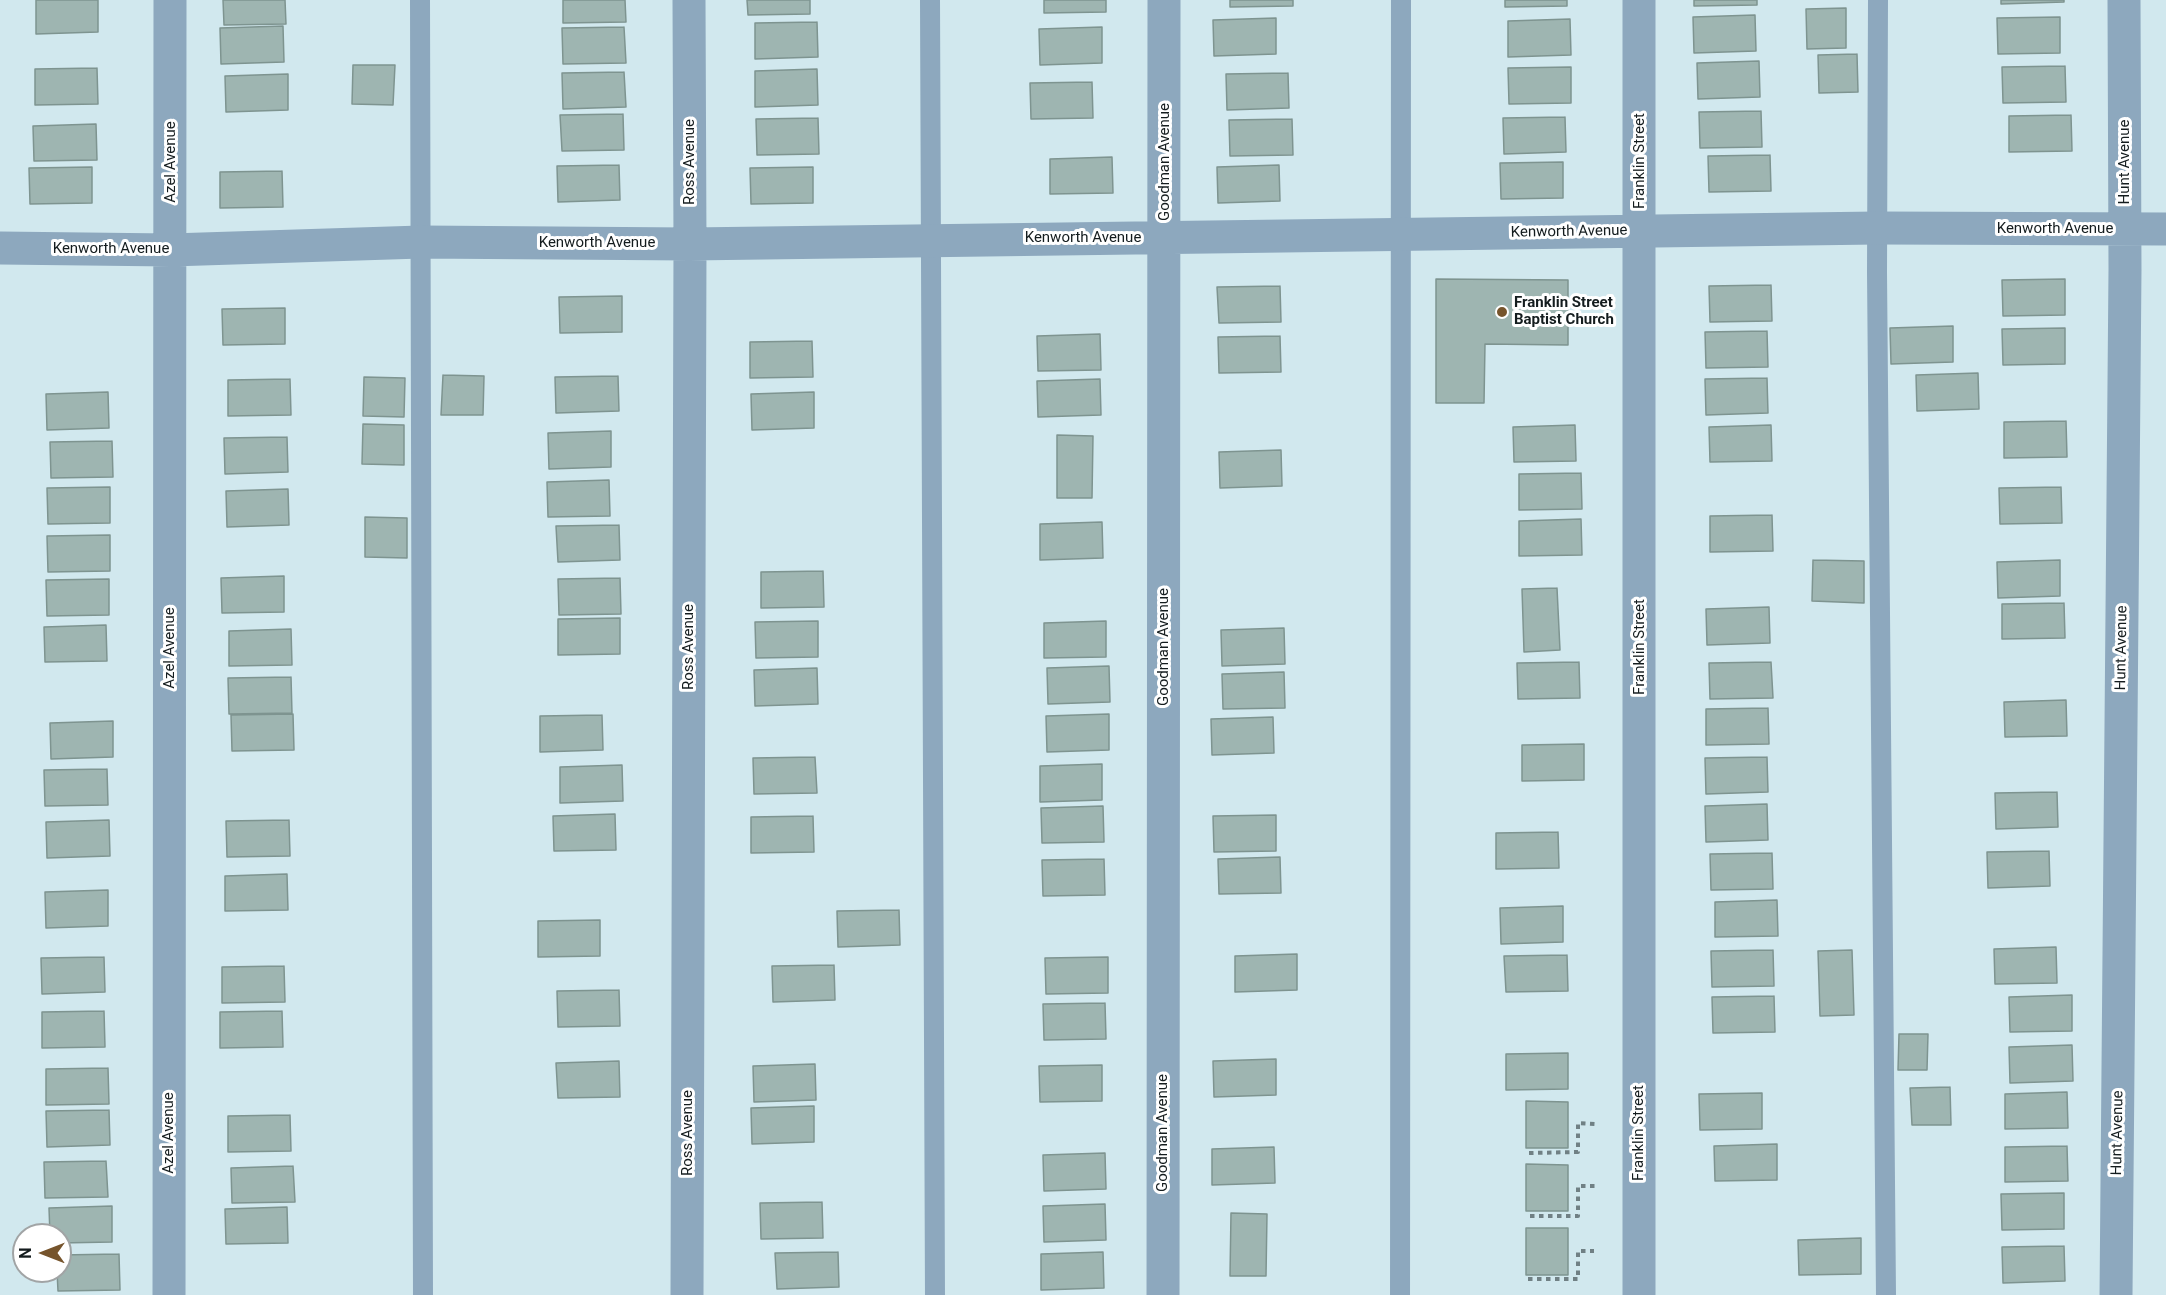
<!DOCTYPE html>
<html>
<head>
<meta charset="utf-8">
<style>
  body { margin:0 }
  #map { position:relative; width:2166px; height:1295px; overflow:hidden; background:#d1e8ee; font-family:Roboto,sans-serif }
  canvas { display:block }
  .north { position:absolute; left:12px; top:1223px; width:60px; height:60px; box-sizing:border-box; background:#fff; border:2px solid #a1a4a5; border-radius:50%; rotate:270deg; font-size:16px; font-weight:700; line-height:24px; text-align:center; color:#141c1e }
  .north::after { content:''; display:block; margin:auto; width:21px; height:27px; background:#76542c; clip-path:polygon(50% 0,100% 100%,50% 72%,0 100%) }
</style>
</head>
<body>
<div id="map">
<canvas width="2166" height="1295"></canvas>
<div class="north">N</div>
</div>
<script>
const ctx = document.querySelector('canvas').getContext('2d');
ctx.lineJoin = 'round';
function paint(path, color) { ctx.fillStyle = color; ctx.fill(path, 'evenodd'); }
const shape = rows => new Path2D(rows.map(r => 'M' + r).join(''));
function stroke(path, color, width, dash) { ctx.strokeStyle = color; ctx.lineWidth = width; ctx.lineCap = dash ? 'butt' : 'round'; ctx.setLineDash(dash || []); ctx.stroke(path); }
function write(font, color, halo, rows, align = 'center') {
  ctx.font = font + ' Roboto,sans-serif'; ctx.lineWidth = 6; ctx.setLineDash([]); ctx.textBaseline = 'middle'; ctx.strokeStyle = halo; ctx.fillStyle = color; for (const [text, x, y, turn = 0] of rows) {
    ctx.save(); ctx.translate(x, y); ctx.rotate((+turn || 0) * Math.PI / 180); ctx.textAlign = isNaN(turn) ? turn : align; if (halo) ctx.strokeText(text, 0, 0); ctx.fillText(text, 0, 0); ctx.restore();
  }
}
const building = shape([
  [36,0,98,0,98,32,36,34,36,0],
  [223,0,285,0,286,24,224,25,223,0],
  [563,0,625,0,626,22,563,23,563,0],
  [747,0,810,0,810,14,748,15,747,0],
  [1044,0,1106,0,1106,12,1044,13,1044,0],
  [1230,0,1293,0,1293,6,1230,7,1230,0],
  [1505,0,1567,0,1567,6,1505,7,1505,0],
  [1694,0,1757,0,1757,5,1694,6,1694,0],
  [2001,0,2064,0,2064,2,2001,4,2001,0],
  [1846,8,1846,48,1807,49,1806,9,1846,8],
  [1755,15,1756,51,1694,53,1693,17,1755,15],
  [2060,17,2060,53,1998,54,1997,18,2060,17],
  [1276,18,1276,54,1214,56,1213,20,1276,18],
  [1570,19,1571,55,1508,57,1508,21,1570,19],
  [817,22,818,57,755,59,755,23,817,22],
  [283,26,284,62,221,64,220,28,283,26],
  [624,27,626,63,563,64,562,28,624,27],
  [1102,27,1102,63,1040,65,1039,29,1102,27],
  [1857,54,1858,92,1819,93,1818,55,1857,54],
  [1759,61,1760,97,1698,99,1697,63,1759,61],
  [353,65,395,65,393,105,352,104,353,65],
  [2065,66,2066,102,2003,103,2002,67,2065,66],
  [1571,67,1571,103,1509,104,1508,68,1571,67],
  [97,68,98,104,35,105,35,69,97,68],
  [817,69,818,105,755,107,755,71,817,69],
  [624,72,626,107,563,109,562,73,624,72],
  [1288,73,1289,108,1227,110,1226,74,1288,73],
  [288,74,288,110,226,112,225,76,288,74],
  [1092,82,1093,118,1031,119,1030,83,1092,82],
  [1761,111,1762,147,1700,148,1699,112,1761,111],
  [623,114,624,150,562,151,560,115,623,114],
  [2071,115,2072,151,2009,152,2009,116,2071,115],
  [1565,117,1566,152,1504,154,1503,118,1565,117],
  [818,118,819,154,757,155,756,119,818,118],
  [1292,119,1293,155,1230,156,1229,120,1292,119],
  [96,124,97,160,34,161,33,126,96,124],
  [1770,155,1771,191,1709,192,1708,156,1770,155],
  [1112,157,1113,193,1050,194,1050,159,1112,157],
  [1563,162,1563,198,1501,199,1500,163,1563,162],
  [619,165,620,200,558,202,557,166,619,165],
  [1279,165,1280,201,1218,203,1217,167,1279,165],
  [92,167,92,203,30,204,29,168,92,167],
  [813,167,813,203,751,204,750,168,813,167],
  [282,171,283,207,220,208,220,172,282,171],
  [1436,279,1568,280,1568,345,1485,344,1484,403,1436,403,1436,279],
  [2065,279,2065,315,2003,316,2002,280,2065,279],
  [1771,285,1772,321,1710,322,1709,286,1771,285],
  [1280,286,1281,322,1219,323,1217,287,1280,286],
  [622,296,622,332,560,333,559,297,622,296],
  [285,308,285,344,223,345,222,309,285,308],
  [1953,326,1953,362,1891,364,1890,328,1953,326],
  [2065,328,2065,364,2003,365,2002,329,2065,328],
  [1767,331,1768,367,1706,368,1705,332,1767,331],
  [1100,334,1101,370,1038,371,1037,336,1100,334],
  [1280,336,1281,372,1219,373,1218,337,1280,336],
  [812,341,813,377,750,378,750,342,812,341],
  [1978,373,1979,409,1917,411,1916,375,1978,373],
  [443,375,484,376,483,415,441,415,443,375],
  [618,376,619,411,556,413,555,377,618,376],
  [364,377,405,378,404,417,363,416,364,377],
  [1767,378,1768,413,1706,415,1705,379,1767,378],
  [290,379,291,415,228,416,228,380,290,379],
  [1100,379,1101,415,1038,417,1037,381,1100,379],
  [108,392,109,428,47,430,46,394,108,392],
  [814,392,814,428,752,430,751,394,814,392],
  [2066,421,2067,457,2004,458,2004,422,2066,421],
  [363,424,404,425,404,465,362,464,363,424],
  [1575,425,1576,461,1514,462,1513,427,1575,425],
  [1771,425,1772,461,1710,462,1709,427,1771,425],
  [611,431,611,467,549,469,548,433,611,431],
  [1057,435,1093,436,1092,498,1057,498,1057,435],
  [287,437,288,472,225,474,224,438,287,437],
  [112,441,113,477,51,478,50,442,112,441],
  [1281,450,1282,486,1220,488,1219,452,1281,450],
  [1581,473,1582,509,1519,510,1519,474,1581,473],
  [609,480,610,516,548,517,547,482,609,480],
  [110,487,110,523,48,524,47,488,110,487],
  [2061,487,2062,523,2000,524,1999,488,2061,487],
  [288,489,289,525,227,527,226,491,288,489],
  [1772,515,1773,551,1710,552,1710,516,1772,515],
  [365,517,407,518,407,558,365,557,365,517],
  [1581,519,1582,555,1519,556,1519,521,1581,519],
  [1102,522,1103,558,1040,560,1040,524,1102,522],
  [619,525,620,560,558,562,556,526,619,525],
  [110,535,110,571,48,572,47,536,110,535],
  [1813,560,1864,561,1864,603,1812,601,1813,560],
  [2060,560,2060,596,1998,598,1997,562,2060,560],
  [823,571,824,607,761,608,761,572,823,571],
  [284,576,284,612,222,613,221,578,284,576],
  [620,578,621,614,559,615,558,579,620,578],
  [109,579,109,615,47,616,46,580,109,579],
  [1557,588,1560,650,1524,652,1522,589,1557,588],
  [2064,603,2065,638,2002,639,2002,604,2064,603],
  [1769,607,1770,643,1707,645,1706,609,1769,607],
  [620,618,620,654,558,655,558,619,620,618],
  [818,621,818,657,756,658,755,622,818,621],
  [1106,621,1106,657,1044,658,1044,623,1106,621],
  [106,625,107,661,45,662,44,627,106,625],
  [1284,628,1285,664,1222,666,1221,630,1284,628],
  [291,629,292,665,229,666,229,631,291,629],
  [1579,662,1580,698,1518,699,1517,663,1579,662],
  [1771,662,1773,698,1710,699,1709,663,1771,662],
  [1109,666,1110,702,1048,704,1047,668,1109,666],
  [817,668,818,704,755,706,754,670,817,668],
  [1284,672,1285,708,1223,709,1222,674,1284,672],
  [291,677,292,713,229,714,228,678,291,677],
  [2066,700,2067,736,2005,737,2004,702,2066,700],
  [1768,708,1769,744,1706,745,1706,709,1768,708],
  [293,714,294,750,232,751,231,715,293,714],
  [1109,714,1109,750,1047,752,1046,716,1109,714],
  [602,715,603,750,540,752,540,716,602,715],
  [1273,717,1274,753,1212,755,1211,719,1273,717],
  [113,721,113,757,51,759,50,723,113,721],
  [1584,744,1584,780,1522,781,1522,745,1584,744],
  [815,757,817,793,754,794,753,758,815,757],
  [1767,757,1768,792,1706,794,1705,758,1767,757],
  [1102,764,1102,800,1040,802,1040,766,1102,764],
  [622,765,623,801,560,803,560,767,622,765],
  [107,769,108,805,45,806,44,770,107,769],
  [2057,792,2058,827,1996,829,1995,793,2057,792],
  [1767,804,1768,840,1706,842,1705,806,1767,804],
  [1103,806,1104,842,1042,843,1041,808,1103,806],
  [615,814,616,850,554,851,553,816,615,814],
  [1276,815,1276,851,1214,852,1213,816,1276,815],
  [813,816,814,852,751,853,751,817,813,816],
  [109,820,110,856,47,858,46,822,109,820],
  [289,820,290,856,227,857,226,821,289,820],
  [1558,832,1559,868,1496,869,1496,833,1558,832],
  [2049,851,2050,886,1988,888,1987,852,2049,851],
  [1772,853,1773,889,1711,890,1710,854,1772,853],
  [1280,857,1281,893,1219,894,1218,859,1280,857],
  [1104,859,1105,895,1043,896,1042,860,1104,859],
  [287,874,288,910,225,911,225,876,287,874],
  [108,890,108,926,46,928,45,892,108,890],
  [1777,900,1778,936,1715,937,1715,902,1777,900],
  [1563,906,1563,942,1501,944,1500,908,1563,906],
  [899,910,900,945,838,947,837,911,899,910],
  [600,920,600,956,538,957,538,921,600,920],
  [2056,947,2057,983,1995,984,1994,949,2056,947],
  [1773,950,1774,986,1712,987,1711,951,1773,950],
  [1852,950,1854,1015,1820,1016,1818,951,1852,950],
  [1297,954,1297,990,1235,992,1235,956,1297,954],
  [1567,955,1568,991,1506,992,1504,956,1567,955],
  [104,957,105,992,42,994,41,958,104,957],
  [1108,957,1108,993,1046,994,1045,958,1108,957],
  [834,965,835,1000,773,1002,772,966,834,965],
  [284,966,285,1002,222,1003,222,967,284,966],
  [619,990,620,1026,558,1027,557,991,619,990],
  [2072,995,2072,1031,2010,1032,2009,997,2072,995],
  [1774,996,1775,1032,1713,1033,1712,997,1774,996],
  [1105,1003,1106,1039,1044,1040,1043,1004,1105,1003],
  [104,1011,105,1047,42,1048,42,1012,104,1011],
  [282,1011,283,1047,220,1048,220,1012,282,1011],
  [1899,1034,1928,1034,1927,1070,1898,1070,1899,1034],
  [2072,1045,2073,1081,2010,1083,2009,1047,2072,1045],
  [1568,1053,1568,1089,1506,1090,1506,1054,1568,1053],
  [1276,1059,1276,1095,1214,1097,1213,1061,1276,1059],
  [619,1061,620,1097,558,1098,556,1063,619,1061],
  [815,1064,816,1100,754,1102,753,1066,815,1064],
  [1102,1065,1102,1101,1040,1102,1039,1066,1102,1065],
  [108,1068,109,1104,46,1105,46,1069,108,1068],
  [1950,1087,1951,1125,1912,1125,1910,1088,1950,1087],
  [2067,1092,2068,1128,2005,1129,2005,1094,2067,1092],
  [1762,1093,1762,1129,1700,1130,1699,1094,1762,1093],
  [1526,1101,1568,1102,1568,1148,1526,1148,1526,1101],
  [814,1106,814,1142,752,1144,751,1108,814,1106],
  [109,1110,110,1145,47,1147,46,1111,109,1110],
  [290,1115,291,1151,228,1152,228,1116,290,1115],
  [1777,1144,1777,1180,1715,1181,1714,1146,1777,1144],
  [2067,1146,2068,1181,2005,1182,2005,1147,2067,1146],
  [1274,1147,1275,1183,1212,1185,1212,1149,1274,1147],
  [1105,1153,1106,1189,1044,1191,1043,1155,1105,1153],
  [106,1161,108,1197,45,1198,44,1162,106,1161],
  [1526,1164,1568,1165,1568,1211,1526,1211,1526,1164],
  [293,1166,295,1202,232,1203,231,1168,293,1166],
  [2064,1193,2064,1229,2002,1230,2001,1194,2064,1193],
  [822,1202,823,1238,761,1239,760,1203,822,1202],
  [1105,1204,1106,1240,1044,1242,1043,1206,1105,1204],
  [112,1206,112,1242,60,1243,60,1235,50,1235,49,1208,112,1206],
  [287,1207,288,1243,226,1244,225,1209,287,1207],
  [1231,1213,1267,1214,1266,1276,1230,1276,1231,1213],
  [1526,1228,1568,1228,1568,1275,1526,1275,1526,1228],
  [1861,1238,1861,1274,1799,1275,1798,1240,1861,1238],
  [2064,1246,2065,1281,2003,1283,2002,1247,2064,1246],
  [838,1252,839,1287,777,1289,775,1253,838,1252],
  [1103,1252,1104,1288,1041,1290,1041,1254,1103,1252],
  [119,1254,120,1290,58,1291,57,1271,60,1271,60,1255,119,1254]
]);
paint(building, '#9eb5b1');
stroke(building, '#7e9490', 1.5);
stroke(shape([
  [1529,1153,1578,1152,1578,1123,1595,1124],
  [1530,1216,1578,1216,1578,1186,1595,1186],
  [1528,1279,1578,1279,1578,1251,1594,1251]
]), '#708084', 4, [4.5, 4.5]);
stroke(shape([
  [420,0,423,1295],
  [930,0,935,1295],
  [1878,0,1877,272,1886,1295],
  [1400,1295,1401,0]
]), '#8da8be', 20);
stroke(shape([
  [1639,0,1639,1295],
  [0,248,171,250,421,242,690,244,1877,228,2166,229],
  [169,1295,170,0],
  [687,1295,690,244,689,0],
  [1163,1295,1164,0],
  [2116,1295,2125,269,2124,0]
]), '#8da8be', 33);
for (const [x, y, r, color] of [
  [1502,312,6,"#76542c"]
]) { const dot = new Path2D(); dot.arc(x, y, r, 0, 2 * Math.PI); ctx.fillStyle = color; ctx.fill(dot); stroke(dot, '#fff', 2); }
write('15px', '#141c1e', '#fff', [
  ["Franklin Street",1640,161,-90],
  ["Azel Avenue",171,162,-90],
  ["Ross Avenue",690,162,-90],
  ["Goodman Avenue",1165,162,-90],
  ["Hunt Avenue",2125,162,-90],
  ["Kenworth Avenue",2055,229],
  ["Kenworth Avenue",1569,232,-1],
  ["Kenworth Avenue",1083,238],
  ["Kenworth Avenue",597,243],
  ["Kenworth Avenue",111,249],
  ["Ross Avenue",689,647,-90],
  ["Goodman Avenue",1164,647,-90],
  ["Franklin Street",1640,647,-90],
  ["Azel Avenue",170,648,-90],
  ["Hunt Avenue",2122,648,-89],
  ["Azel Avenue",169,1133,-90],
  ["Ross Avenue",688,1133,-90],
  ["Goodman Avenue",1163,1133,-90],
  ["Franklin Street",1639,1133,-90],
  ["Hunt Avenue",2118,1133,-89]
]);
write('bold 15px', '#141c1e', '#fff', [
  ["Franklin Street",1514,303],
  ["Baptist Church",1514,320]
], 'left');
</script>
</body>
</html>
